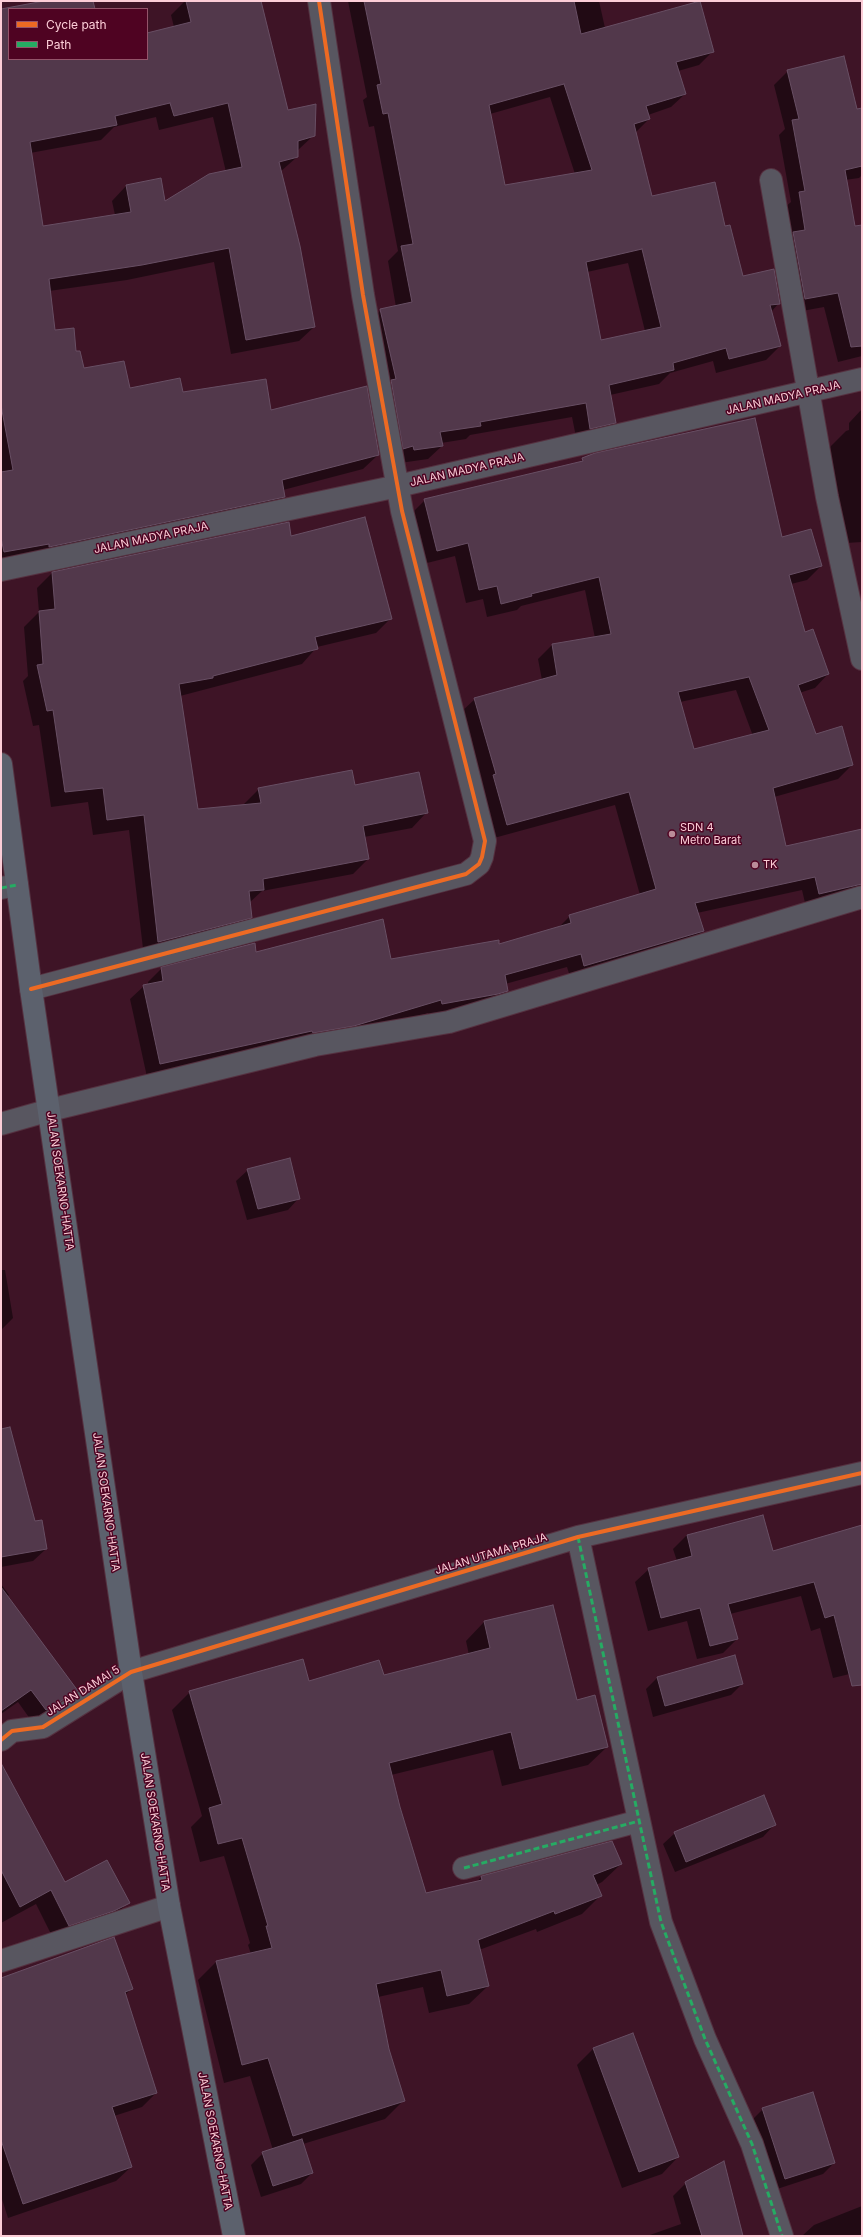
<!DOCTYPE html>
<html>
<head>
<meta charset="utf-8">
<style>
  body { margin:0 }
  #map { position:relative; width:863px; height:2237px; overflow:hidden; background:#3e1426; font-family:Inter,sans-serif }
  canvas { display:block }
  .frame { position:absolute; inset:0; border:2px solid #fccdd7; pointer-events:none }
  .legend { position:absolute; left:8px; top:8px; width:140px; height:52px; box-sizing:border-box; background:#4f0322; border:1px solid #94546a; margin:0; padding:5px 7px; list-style:none; font-size:12px; color:#fccdd7 }
  .legend li { display:flex; align-items:center; gap:8px; height:20px }
  .legend b { width:20px; border:1px solid #94546a }
</style>
</head>
<body>
<div id="map">
<canvas width="863" height="2237"></canvas>
<div class="frame"></div>
<ul class="legend">
<li><b style="height:5px;background:#ed6a23"></b>Cycle path</li>
<li><b style="height:5px;background:#26ab63"></b>Path</li>
</ul>
</div>
<script>
const ctx = document.querySelector('canvas').getContext('2d');
ctx.lineJoin = 'round';
function paint(path, color) { ctx.fillStyle = color; ctx.fill(path, 'evenodd'); }
const shape = rows => new Path2D(rows.map(r => 'M' + r).join(''));
function stroke(path, color, width, dash) { ctx.strokeStyle = color; ctx.lineWidth = width; ctx.lineCap = dash ? 'butt' : 'round'; ctx.setLineDash(dash || []); ctx.stroke(path); }
function write(font, color, halo, rows, align = 'center') {
  ctx.font = font + ' Inter,sans-serif'; ctx.lineWidth = 3; ctx.setLineDash([]); ctx.textBaseline = 'middle'; ctx.strokeStyle = halo; ctx.fillStyle = color; for (const [text, x, y, turn = 0] of rows) {
    ctx.save(); ctx.translate(x, y); ctx.rotate((+turn || 0) * Math.PI / 180); ctx.textAlign = isNaN(turn) ? turn : align; if (halo) ctx.strokeText(text, 0, 0); ctx.fillText(text, 0, 0); ctx.restore();
  }
}
paint(shape([
  [49,1,92,1,94,9,9,9,9,59,147,59,147,34,174,27,171,15,185,1,260,1,287,111,314,135,297,151,297,157,280,172,314,327,299,341,231,354,214,262,127,280,49,291,55,331,76,352,83,370,129,389,182,393,270,411,378,455,363,469,283,490,284,497,269,512,1,565,1,10],
  [156,117,159,130,213,117,226,172,164,203,126,186,112,201,115,215,42,227,30,153,101,140,114,127],
  [348,1,599,1,605,28,699,1,713,51,699,65,678,71,685,94,671,107,648,115,649,119,635,133,651,197,725,227,742,277,779,303,771,312,780,346,766,360,716,373,713,361,670,373,659,384,610,395,615,423,601,436,577,442,572,417,470,435,466,439,441,443,442,446,428,459,400,463,367,324,381,310,396,307,388,261,398,251,374,126,369,127,363,100,367,97],
  [550,97,575,174,504,186,490,114],
  [628,263,645,331,600,341,587,272],
  [788,71,856,110,862,109,862,175,859,178,845,180,854,227,862,226,862,356,838,362,824,307,791,313,785,207,791,202,779,135,785,129,774,85],
  [862,409,862,542,830,544,834,503,830,447,846,431,849,430,849,423],
  [583,459,781,538,821,566,807,580,791,584,805,633,828,674,815,688,799,693,815,735,852,765,838,779,774,797,785,847,862,830,862,894,806,907,802,890,697,913,703,931,689,944,571,980,567,967,505,984,507,991,493,1005,429,1017,428,1013,339,1039,147,1077,130,999,144,986,148,985,148,982,162,968,255,953,390,960,499,945,558,928,570,916,640,895,615,805,494,838,461,712,475,699,542,680,538,659,552,645,595,638,585,590,521,606,517,610,487,617,483,599,466,603,455,556,423,564,411,514,425,500,579,463],
  [736,690,753,736,693,750,680,702],
  [288,523,291,537,391,618,376,633,317,647,302,664,180,696,197,810,244,806,244,804,259,789,354,786,426,813,412,828,364,837,368,859,353,874,262,891,249,903,251,917,236,932,144,957,129,830,93,835,88,802,51,807,39,725,33,726,23,681,28,676,24,627,39,612,37,588,52,573],
  [248,1170,299,1198,288,1210,247,1220,236,1181],
  [1,1270,5,1270,13,1318,1,1330],
  [1,1452,46,1549,33,1561,1,1567],
  [763,1516,772,1552,862,1526,862,1671,833,1678,820,1628,811,1631,801,1596,730,1614,737,1639,723,1653,697,1659,687,1621,648,1631,635,1582,649,1569,677,1561,673,1549,687,1535],
  [1,1584,9,1595,7,1597,76,1690,64,1703,33,1723,18,1702,1,1714],
  [552,1606,576,1701,607,1747,588,1765,502,1786,493,1750,391,1775,425,1894,476,1883,481,1877,621,1864,602,1882,596,1885,600,1896,582,1914,537,1932,536,1929,479,1950,488,1986,469,2004,429,2013,423,1987,378,1997,388,2050,404,2100,385,2119,303,2144,312,2173,301,2184,261,2197,251,2165,263,2153,273,2150,250,2076,224,2083,198,1980,216,1962,251,1954,248,1945,250,1943,224,1856,200,1862,191,1827,202,1816,172,1710,190,1692,383,1676,469,1655,466,1641,484,1622],
  [657,1678,742,1684,731,1695,653,1717,646,1689],
  [1,1800,64,1883,128,1902,114,1917,54,1940,36,1904,1,1923],
  [774,1825,763,1837,675,1872,663,1844,675,1833],
  [1,1976,3,1979,132,1988,125,1995,156,2093,142,2107,114,2116,131,2167,116,2181,8,2218,1,2196],
  [633,2034,678,2157,662,2174,622,2188,577,2065,593,2049],
  [763,2109,834,2163,823,2174,774,2190,751,2121],
  [686,2183,742,2236,647,2236,681,2224,673,2196],
  [862,2206,862,2236,802,2236,814,2225]
]), '#0007');
const building = shape([
  [44,1,93,1,95,9,9,9,9,59,147,59,147,33,191,22,186,1,261,1,288,110,316,104,315,136,298,141,298,157,279,162,300,246,315,327,246,340,229,248,142,265,49,279,55,330,74,328,76,351,80,351,84,368,124,361,130,388,180,378,183,392,266,379,271,410,367,386,379,455,282,480,285,497,49,547,49,544,4,552,1,538,1,472,13,470,1,405,1,9,44,1],
  [170,103,174,116,228,103,242,167,209,174,165,201,161,178,126,185,131,212,43,226,30,142,117,125,115,116,170,103],
  [364,1,574,1,581,34,700,1,714,52,676,62,686,94,646,106,650,119,634,124,652,196,715,182,725,226,730,225,743,276,774,269,780,304,770,305,781,346,729,359,726,348,673,363,674,370,609,385,616,423,590,429,586,403,480,422,481,426,440,432,443,446,414,450,413,446,403,449,391,380,396,379,380,309,412,302,401,246,413,244,388,113,383,114,377,85,381,84,364,1],
  [564,84,592,170,505,185,489,105,564,84],
  [642,249,661,327,601,340,586,262,642,249],
  [844,56,857,109,862,108,862,166,845,170,855,226,862,225,862,346,851,347,838,293,805,299,793,232,805,230,799,192,805,191,792,120,799,119,787,70,844,56],
  [755,418,782,537,811,529,822,566,789,575,805,632,813,629,829,674,798,685,816,734,842,726,853,765,773,788,786,846,862,829,862,884,819,894,815,877,695,903,704,931,584,966,581,954,505,975,508,991,498,994,442,1004,441,1000,354,1026,313,1033,312,1031,160,1064,143,985,163,981,161,967,255,943,256,952,383,919,391,959,499,940,499,944,571,923,569,915,656,889,629,792,507,825,493,775,496,774,474,698,557,675,552,644,611,634,599,577,531,594,532,596,501,604,497,586,479,590,468,543,437,551,424,499,583,461,582,458,595,453,755,418],
  [749,677,769,730,694,749,678,692,749,677],
  [365,517,392,619,315,637,318,649,213,676,213,678,179,684,198,809,261,803,258,788,352,770,355,785,419,772,428,813,363,826,369,859,263,879,264,890,249,891,252,918,158,942,144,815,107,820,103,788,65,792,53,710,47,711,37,665,43,664,39,611,55,609,52,572,289,522,291,536,365,517],
  [290,1158,300,1199,258,1209,247,1169,290,1158],
  [10,1427,35,1521,42,1520,47,1549,1,1557,1,1429,10,1427],
  [763,1515,773,1551,862,1525,862,1685,852,1686,834,1615,825,1618,814,1582,728,1604,738,1639,710,1646,700,1608,661,1618,648,1568,692,1556,687,1535,763,1515],
  [1,1587,78,1691,46,1710,31,1690,1,1711,1,1587],
  [553,1605,577,1700,595,1695,608,1747,520,1769,511,1732,389,1763,400,1807,426,1893,482,1880,481,1876,612,1841,622,1864,593,1875,602,1896,555,1914,554,1911,478,1940,489,1986,447,1996,441,1970,376,1984,389,2049,405,2101,293,2136,268,2058,242,2065,216,1961,272,1948,266,1926,268,1926,242,1838,218,1844,209,1808,222,1804,189,1691,303,1659,309,1681,379,1660,384,1675,490,1648,484,1621,553,1605],
  [735,1655,743,1684,665,1706,657,1677,735,1655],
  [1,1763,65,1882,107,1860,130,1903,114,1911,69,1926,51,1890,20,1907,1,1870,1,1763],
  [764,1795,776,1825,686,1862,674,1832,764,1795],
  [114,1937,133,1989,125,1992,157,2093,112,2107,132,2167,23,2204,1,2140,1,1978,114,1937],
  [633,2033,679,2157,639,2172,593,2048,633,2033],
  [813,2092,835,2163,785,2179,762,2108,813,2092],
  [302,2139,313,2173,273,2186,262,2152,302,2139],
  [724,2161,743,2236,702,2236,685,2182,724,2161]
]);
paint(building, '#52384b');
stroke(building, '#684f64', 1);
const minor = shape([
  [771,180,827,497,862,659],
  [1,570,398,486,862,379],
  [1,888,17,885],
  [31,989,466,874,479,864,482,857,485,841,402,511,363,295,319,1],
  [1,1124,50,1110,315,1045,449,1022,862,897],
  [578,1537,661,1922,705,2039,752,2144,782,2236],
  [1,1740,12,1731,43,1727,131,1672,578,1537,862,1473],
  [464,1868,639,1821],
  [1,1961,169,1906]
]);
const primary = shape([
  [1,764,31,989,131,1672,169,1906,234,2236]
]);
stroke(minor, '#553140', 24);
stroke(primary, '#553140', 24);
stroke(minor, '#585660', 22);
stroke(primary, '#5c616d', 22);
stroke(shape([
  [1,888,17,885],
  [578,1537,661,1922,705,2039,752,2144,782,2236],
  [464,1868,639,1821]
]), '#26ab63', 3, [6, 3]);
stroke(shape([
  [31,989,466,874,479,864,482,857,485,841,402,511,363,295,319,1],
  [1,1740,12,1731,43,1727,131,1672,578,1537,862,1473]
]), '#ed6a23', 4);
for (const [x, y, r, color] of [
  [672,834,4,"#ba8c99"],
  [755,865,4,"#ba8c99"]
]) { const dot = new Path2D(); dot.arc(x, y, r, 0, 2 * Math.PI); ctx.fillStyle = color; ctx.fill(dot); stroke(dot, '#4f0322', 1.5); }
write('11px', '#fccdd7', '#4f0322', [
  ["JALAN MADYA PRAJA",783,398,-13],
  ["JALAN MADYA PRAJA",467,470,-13],
  ["JALAN MADYA PRAJA",151,538,-12],
  ["JALAN SOEKARNO-HATTA",60,1181,82],
  ["JALAN SOEKARNO-HATTA",106,1502,82],
  ["JALAN UTAMA PRAJA",491,1554,-17],
  ["JALAN DAMAI 5",83,1691,-32],
  ["JALAN SOEKARNO-HATTA",155,1822,81],
  ["JALAN SOEKARNO-HATTA",215,2141,79]
]);
write('11px', '#fccdd7', '#4f0322', [
  ["SDN 4",680,828],
  ["Metro Barat",680,841],
  ["TK",763,865]
], 'left');
</script>
</body>
</html>
